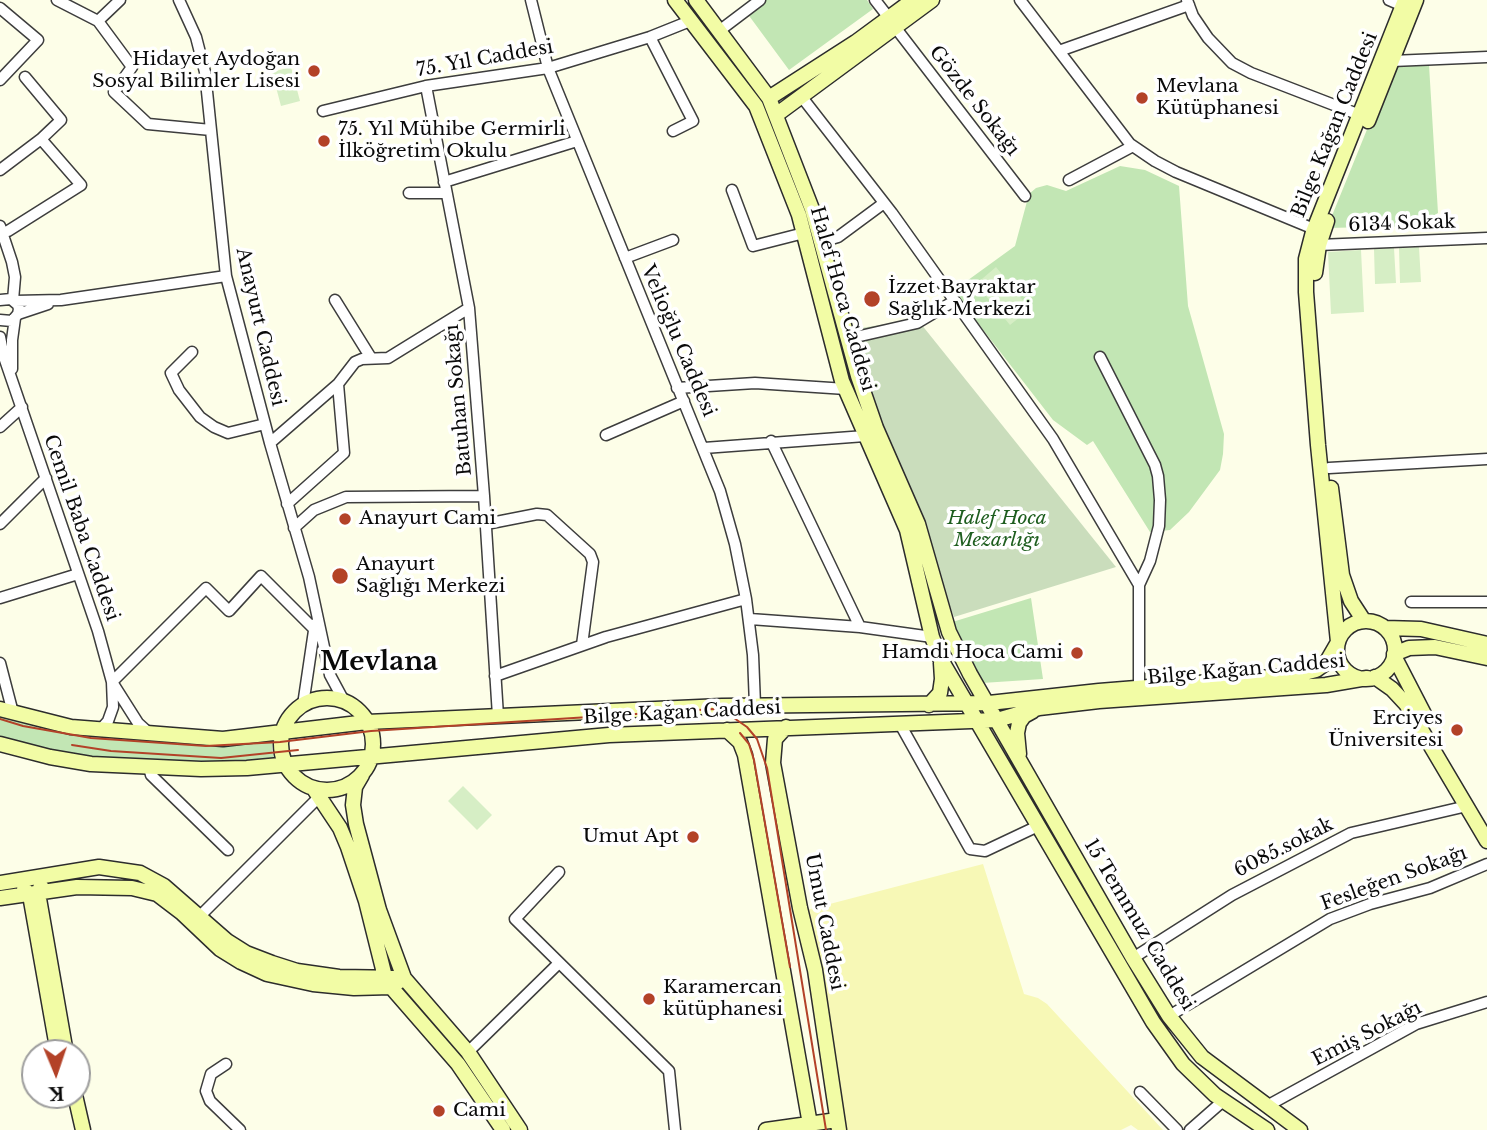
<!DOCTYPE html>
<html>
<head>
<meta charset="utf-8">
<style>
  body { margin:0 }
  #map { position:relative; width:1487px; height:1130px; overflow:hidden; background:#fdfee8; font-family:"Libre Baskerville",serif }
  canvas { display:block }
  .north { position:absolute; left:21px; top:1039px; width:70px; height:70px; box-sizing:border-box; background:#fff; border:2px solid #9d9d9d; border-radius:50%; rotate:178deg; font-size:19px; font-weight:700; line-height:28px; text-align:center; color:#0a0a0a }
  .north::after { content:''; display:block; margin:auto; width:24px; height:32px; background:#b34228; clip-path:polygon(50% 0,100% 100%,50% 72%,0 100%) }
</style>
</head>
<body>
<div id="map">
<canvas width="1487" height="1130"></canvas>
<div class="north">K</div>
</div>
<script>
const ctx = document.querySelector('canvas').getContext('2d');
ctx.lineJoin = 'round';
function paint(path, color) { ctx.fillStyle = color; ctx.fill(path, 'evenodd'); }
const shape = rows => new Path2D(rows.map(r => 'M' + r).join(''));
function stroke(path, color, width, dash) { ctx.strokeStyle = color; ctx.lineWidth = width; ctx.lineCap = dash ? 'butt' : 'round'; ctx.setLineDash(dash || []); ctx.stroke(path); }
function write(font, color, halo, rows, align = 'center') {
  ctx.font = font + ' "Libre Baskerville",serif'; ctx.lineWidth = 7; ctx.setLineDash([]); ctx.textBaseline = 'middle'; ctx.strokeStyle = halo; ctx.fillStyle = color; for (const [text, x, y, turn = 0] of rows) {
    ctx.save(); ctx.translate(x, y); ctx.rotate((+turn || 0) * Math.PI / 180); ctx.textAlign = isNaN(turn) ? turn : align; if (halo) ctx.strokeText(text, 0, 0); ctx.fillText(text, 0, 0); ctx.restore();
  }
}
paint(shape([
  [765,0,867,0,873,9,789,70,747,13],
  [1394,63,1429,65,1438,213,1417,226,1327,228],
  [1120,166,1145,170,1179,186,1188,306,1224,434,1223,454,1220,470,1189,512,1170,530,1150,532,1093,441,1087,445,1053,420,953,291,1015,246,1029,194,1036,188,1047,185,1066,191],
  [1031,598,1043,679,982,683,949,623],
  [0,716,44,727,273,738,272,750,275,762,227,764,83,758,0,740]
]), '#c2e6b4');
paint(shape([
  [983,864,1024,994,1038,998,1047,1004,1163,1130,1138,1130,1131,1125,1121,1130,839,1130,799,912]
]), '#f7f8b6');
paint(shape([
  [917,319,1116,567,954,617,871,394,866,375,861,328]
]), '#caddbc');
paint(shape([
  [291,67,300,101,281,106,272,72],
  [1419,247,1421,282,1400,283,1399,248],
  [1394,248,1396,283,1375,284,1374,249],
  [1361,250,1364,312,1331,314,1328,252],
  [996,267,1030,309,1010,325,976,284],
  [463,786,492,815,477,830,448,801]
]), '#d6eec5');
const street = shape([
  [57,0,98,21,132,67,114,92,148,124,211,130],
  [179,0,196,37,205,72,226,276,270,443,309,577,330,675,344,701],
  [531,0,548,68,720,491,735,544,746,599,753,655,755,705],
  [875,0,889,18],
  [1020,0,1130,144,1155,161,1176,172,1314,229],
  [1187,0,1193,16,1208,38,1232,63,1251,73,1360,115],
  [1389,0,1403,6],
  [0,8,38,40,0,80],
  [98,21,120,0],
  [895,27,1025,196],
  [719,31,760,0],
  [650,37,693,121,673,131],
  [1059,51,1189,5],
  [1392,61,1487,57],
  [25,77,61,120,41,139],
  [426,86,469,308,484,496,498,716],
  [801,96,892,213,1053,439,1139,585,1139,688],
  [323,111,426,86,548,68,650,37,690,21],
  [0,170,41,139,81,185,8,231,1,233],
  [1069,180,1133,146],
  [444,182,577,141],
  [732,190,753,246,804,233],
  [409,193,446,193],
  [0,226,12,262,15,277,13,300],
  [821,242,838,237,884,203],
  [1319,245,1487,238],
  [625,258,673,240],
  [0,300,11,299,18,305,19,309,18,314,12,321,0,320],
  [335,300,371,358],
  [15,301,61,300,226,276],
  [18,314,48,304],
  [0,337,4,357,98,631,112,682,113,707,108,721,100,730],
  [847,339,917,323,954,301],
  [192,352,171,373,179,390,200,417,214,427,228,433,265,424],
  [1100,357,1155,465,1158,476,1160,500,1159,526,1150,561,1139,585],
  [12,369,12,340,15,318],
  [677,388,755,383,846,389],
  [0,427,22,407],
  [606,435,684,401],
  [771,441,860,627],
  [270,443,338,384,355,362,362,359,388,358,469,308],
  [704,448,865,436],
  [1329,468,1487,459],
  [287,504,344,453,338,384],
  [0,524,46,478],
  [486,524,537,514,547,515,590,554,593,562,582,645],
  [294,528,314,510,346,497,484,496],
  [0,598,78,574],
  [1411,602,1487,602],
  [750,619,860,627,932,637],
  [0,663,13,713],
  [495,676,606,637,746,599],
  [112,682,206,588,229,611,261,576,315,630],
  [112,682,138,723,149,733],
  [303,705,315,624],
  [900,724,970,849,985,851,1038,826],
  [149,767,151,775,228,850],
  [559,872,515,919,669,1071,675,1130],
  [196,920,320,796],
  [1133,958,1232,895,1351,833,1467,806],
  [1169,1016,1330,919,1370,904,1430,888,1487,864],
  [468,1052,559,963],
  [226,1064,211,1074,206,1091,210,1101,240,1130],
  [1140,1092,1177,1130],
  [1267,1106,1416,1024,1487,1002],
  [1190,1130,1223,1101]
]);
const secondary = shape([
  [675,0,756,106,799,215,842,381,907,530,932,637,940,658,1153,1022,1183,1064,1215,1095,1267,1130],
  [696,0,769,98,812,209,858,376,876,428,918,524,949,632,970,674,1133,958,1169,1016,1202,1057,1300,1130],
  [769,98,856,42,913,0],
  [776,115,932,0],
  [1368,121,1416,0],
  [1315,273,1319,245,1327,221],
  [1331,488,1342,575,1351,601,1364,621],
  '1337 650a29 29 0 1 1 58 0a29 29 0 1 1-58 0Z',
  [1385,628,1421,629,1487,644],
  [1338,642,1318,445,1306,292,1306,259,1313,232,1405,0],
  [1394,654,1409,648,1435,647,1487,658],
  [1394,656,1425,716],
  [1375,677,1392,689,1406,704,1487,841],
  '281 744a46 46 0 1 1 92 0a46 46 0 1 1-92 0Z',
  [929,705,940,693,942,679,941,663],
  [0,709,71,727,223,739,367,722,722,706,989,703,1099,691,1297,675,1316,670,1326,663,1337,644],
  [786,727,775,739,773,763,800,908,815,970,839,1130],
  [727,730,740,742,745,755,811,1130],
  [0,744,50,757,91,764,201,769,247,768,609,735,997,720,1039,708,1099,701,1326,685,1367,678],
  [1019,754,1017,733,1019,723,1024,716,1033,711],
  [362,775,355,787,353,805,356,824,379,910,404,978,468,1052,520,1130],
  [314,789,340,828,348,847,366,901,385,977,391,987,458,1064,503,1130],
  [0,883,99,867,140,873,164,886,227,941,246,953,272,963,297,971,339,977,404,978],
  [41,886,38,893,66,1053],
  [24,889,30,895,58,1053],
  [0,898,77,887,132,888,157,894,182,913,220,949,241,962,267,974,313,984,354,988,391,987,404,978],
  [75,1095,83,1130],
  [766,1130,837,1120]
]);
stroke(street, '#3d3d3d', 13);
stroke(secondary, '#2c2c2c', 17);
stroke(street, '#fff', 10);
stroke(secondary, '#f2fca5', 14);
stroke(shape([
  [0,719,23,726,91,738,206,746,280,742,371,731,698,710,713,709,731,716,747,727,757,739,767,768,826,1130],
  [740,733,749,744,754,760,790,967],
  [72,745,111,751,221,758,298,750]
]), '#b34228', 2);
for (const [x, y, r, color] of [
  [314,71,7,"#b34228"],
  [1142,98,7,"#b34228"],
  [324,141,7,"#b34228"],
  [872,299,9,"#b34228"],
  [345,519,7,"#b34228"],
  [340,576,9,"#b34228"],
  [1077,653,7,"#b34228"],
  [1457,730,7,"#b34228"],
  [693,837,7,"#b34228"],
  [649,999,7,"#b34228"],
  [439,1111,7,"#b34228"]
]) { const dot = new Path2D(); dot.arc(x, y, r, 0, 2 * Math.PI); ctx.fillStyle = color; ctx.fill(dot); stroke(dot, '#fff', 2.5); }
write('19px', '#0a0a0a', '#fff', [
  ["75. Yıl Caddesi",485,59,-10],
  ["Gözde Sokağı",974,101,52],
  ["Bilge Kağan Caddesi",1335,125,-68],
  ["6134 Sokak",1402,224,-2],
  ["Halef Hoca Caddesi",842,299,74],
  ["Anayurt Caddesi",260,327,77],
  ["Velioğlu Caddesi",678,341,67],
  ["Batuhan Sokağı",459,400,-95],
  ["Cemil Baba Caddesi",81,528,71],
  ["Bilge Kağan Caddesi",1246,670,-5],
  ["Bilge Kağan Caddesi",682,713,-3],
  ["6085.sokak",1284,848,-27],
  ["Fesleğen Sokağı",1394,879,-20],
  ["Umut Caddesi",824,922,79],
  ["15 Temmuz Caddesi",1139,925,59],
  ["Emiş Sokağı",1367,1034,-27]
]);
write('19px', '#0a0a0a', '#fff', [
  ["Hidayet Aydoğan",300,60,"right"],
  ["Sosyal Bilimler Lisesi",300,82,"right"],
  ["Mevlana",1156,87],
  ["Kütüphanesi",1156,109],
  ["75. Yıl Mühibe Germirli",338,130],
  ["İlköğretim Okulu",338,152],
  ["İzzet Bayraktar",888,288],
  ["Sağlık Merkezi",888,310],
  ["Anayurt Cami",359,519],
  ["Anayurt",356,565],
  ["Sağlığı Merkezi",356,587],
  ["Hamdi Hoca Cami",1063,653,"right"],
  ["Erciyes",1443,719,"right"],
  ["Üniversitesi",1443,741,"right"],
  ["Umut Apt",679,837,"right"],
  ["Karamercan",663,988],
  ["kütüphanesi",663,1010],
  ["Cami",453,1111]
], 'left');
write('italic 19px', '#1e5e1f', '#fff', [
  ["Halef Hoca",997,519],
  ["Mezarlığı",997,541]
]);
write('bold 26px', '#0a0a0a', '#fff', [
  ["Mevlana",379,663]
]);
</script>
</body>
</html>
